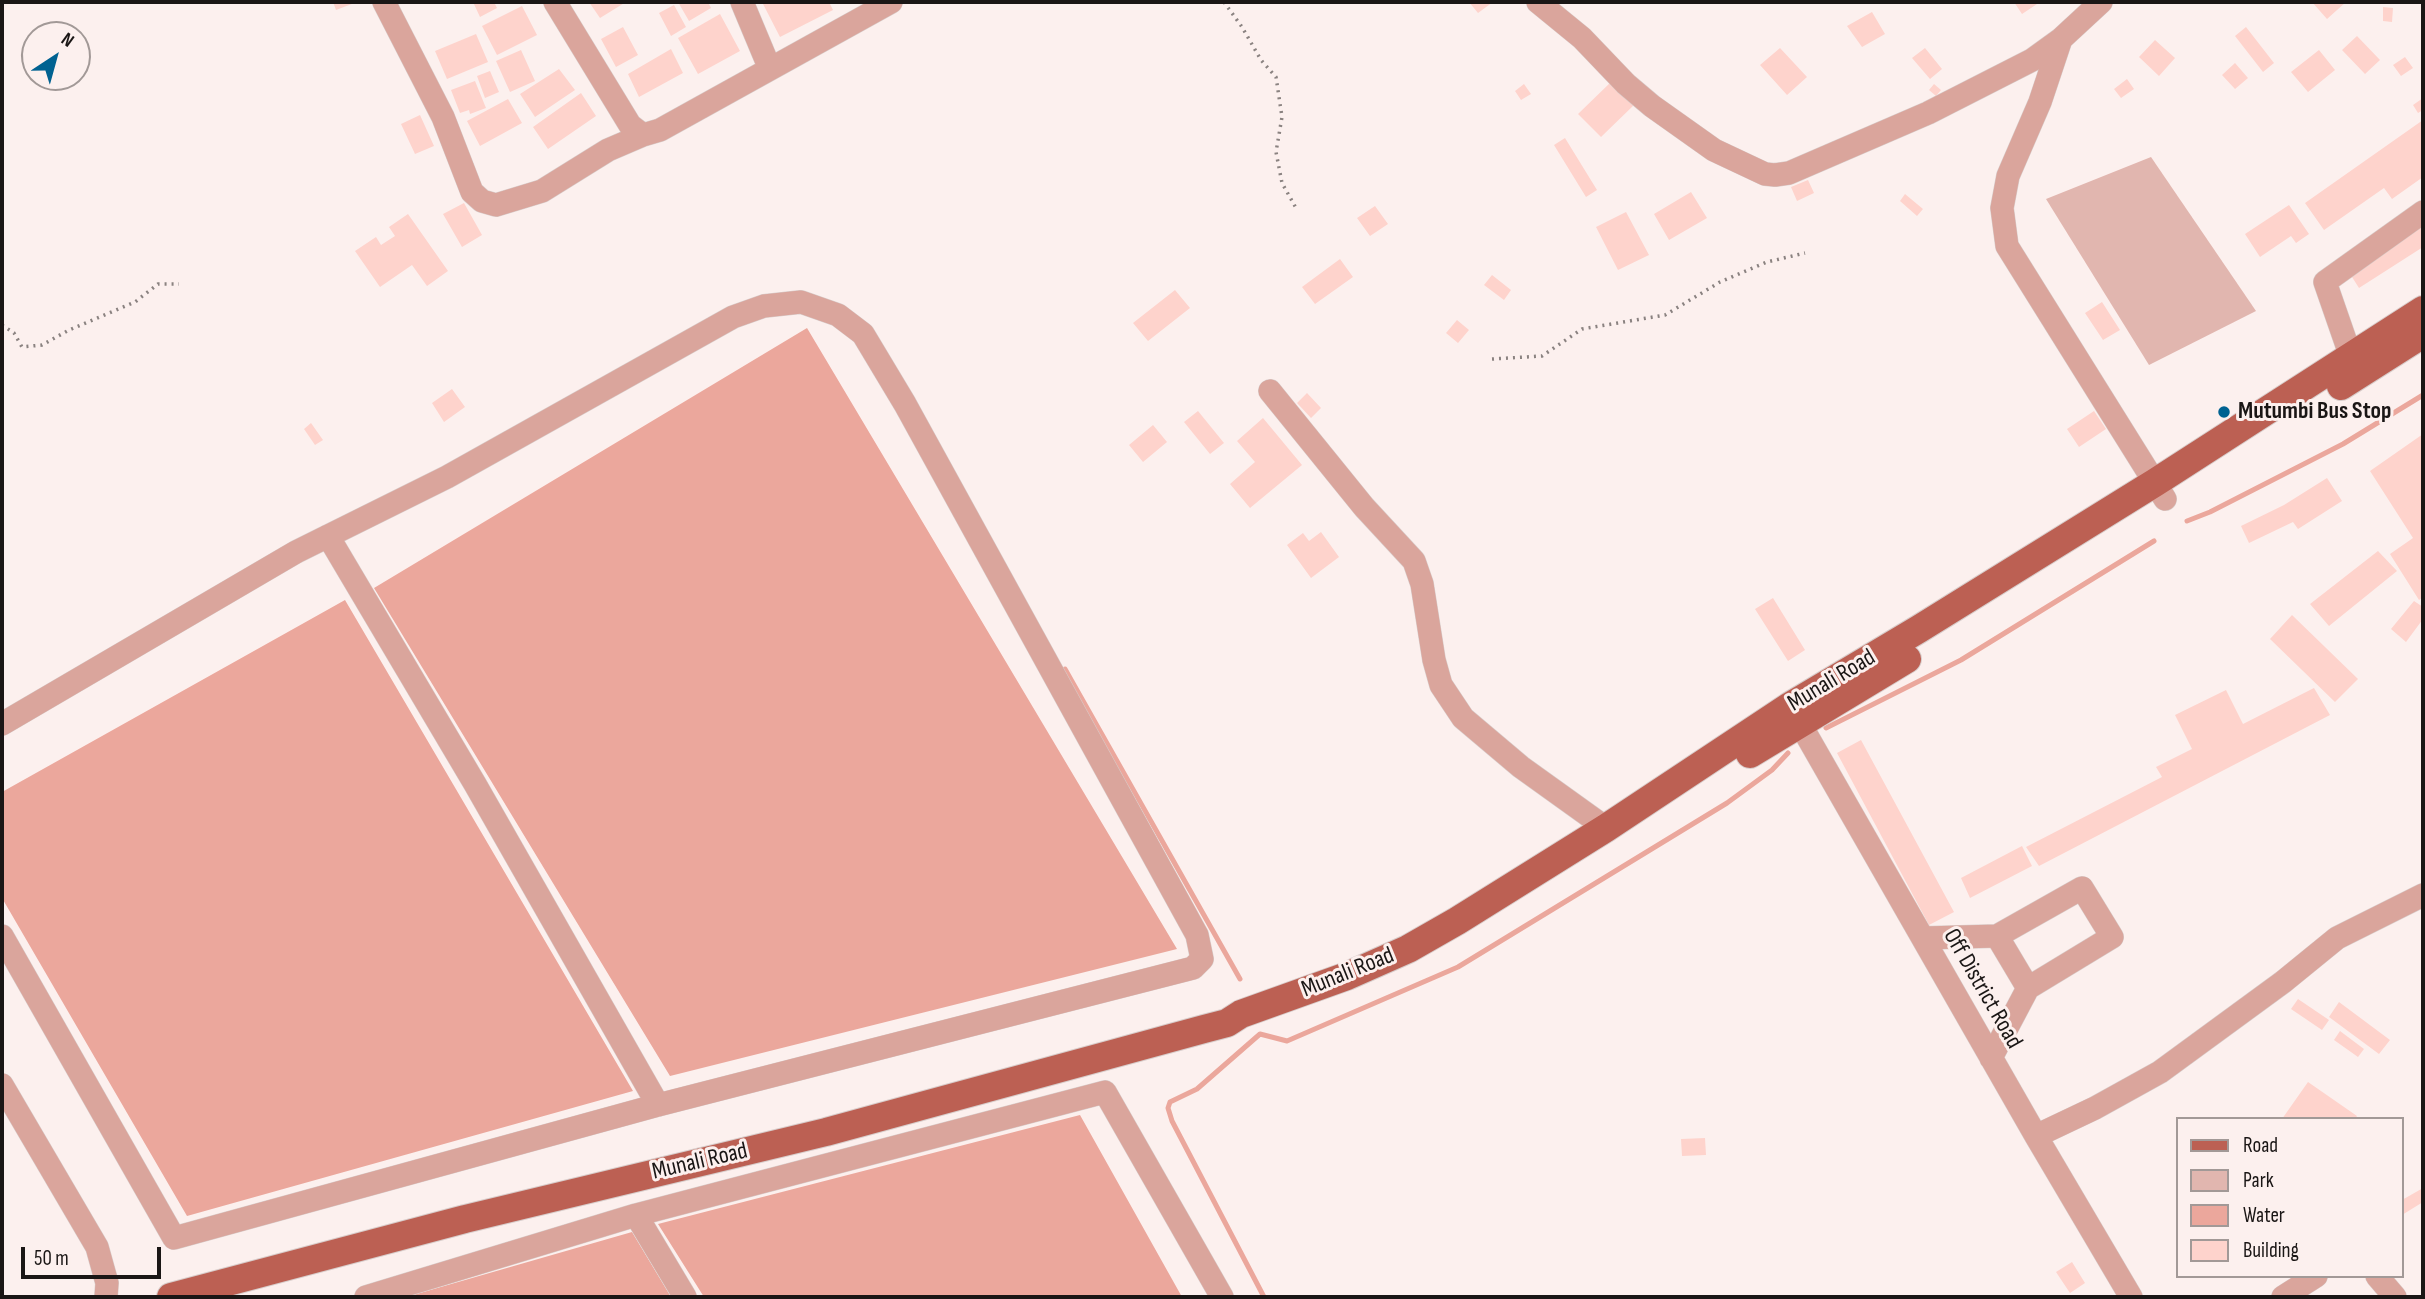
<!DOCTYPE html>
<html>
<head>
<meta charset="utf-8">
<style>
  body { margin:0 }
  #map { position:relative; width:2425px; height:1299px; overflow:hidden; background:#fcf0ee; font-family:"Sofia Sans Condensed",sans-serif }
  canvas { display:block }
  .frame { position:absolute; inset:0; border:4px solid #1a1615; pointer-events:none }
  .legend { position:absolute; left:2176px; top:1117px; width:228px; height:161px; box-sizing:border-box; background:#fcf0ee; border:2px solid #a29997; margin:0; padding:9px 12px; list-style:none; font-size:21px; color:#1a1615 }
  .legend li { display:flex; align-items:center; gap:14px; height:35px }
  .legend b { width:35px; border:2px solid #a29997 }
  .north { position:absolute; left:21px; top:21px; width:70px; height:70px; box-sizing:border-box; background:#fcf0ee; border:2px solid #a29997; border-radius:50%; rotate:36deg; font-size:19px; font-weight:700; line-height:28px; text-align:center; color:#1a1615 }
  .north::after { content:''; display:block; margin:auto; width:24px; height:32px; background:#006291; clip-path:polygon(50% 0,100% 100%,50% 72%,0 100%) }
  .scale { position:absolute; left:21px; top:1247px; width:140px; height:32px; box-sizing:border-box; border:4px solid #1a1615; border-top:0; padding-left:9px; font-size:21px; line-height:24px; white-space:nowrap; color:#1a1615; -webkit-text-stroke:5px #fcf0ee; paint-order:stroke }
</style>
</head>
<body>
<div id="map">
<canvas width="2425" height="1299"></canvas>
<div class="frame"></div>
<ul class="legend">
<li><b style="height:9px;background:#bc6053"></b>Road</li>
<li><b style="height:19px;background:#e1b6af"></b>Park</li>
<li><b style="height:19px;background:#eba79c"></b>Water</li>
<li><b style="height:19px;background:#fed3cc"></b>Building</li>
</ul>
<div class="north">N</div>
<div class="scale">50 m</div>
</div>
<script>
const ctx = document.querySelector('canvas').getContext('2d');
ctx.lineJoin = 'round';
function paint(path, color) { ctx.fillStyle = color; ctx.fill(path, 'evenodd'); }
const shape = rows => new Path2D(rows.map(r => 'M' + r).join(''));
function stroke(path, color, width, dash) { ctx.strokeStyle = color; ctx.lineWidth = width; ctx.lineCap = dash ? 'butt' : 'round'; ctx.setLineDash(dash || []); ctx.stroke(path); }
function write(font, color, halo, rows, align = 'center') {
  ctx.font = font + ' "Sofia Sans Condensed",sans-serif'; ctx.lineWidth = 6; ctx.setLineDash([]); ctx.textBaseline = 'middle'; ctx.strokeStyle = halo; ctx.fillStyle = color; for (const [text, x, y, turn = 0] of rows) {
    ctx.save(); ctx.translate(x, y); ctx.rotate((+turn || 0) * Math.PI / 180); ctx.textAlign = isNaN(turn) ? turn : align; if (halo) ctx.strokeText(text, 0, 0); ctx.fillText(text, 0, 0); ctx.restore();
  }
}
paint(shape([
  [2151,157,2256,311,2149,365,2046,199]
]), '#e1b6af');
paint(shape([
  [807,328,1177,949,670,1076,374,588],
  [345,600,633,1091,187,1216,2,898,2,792],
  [1080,1115,1182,1297,704,1297,658,1224],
  [632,1232,671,1297,406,1297]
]), '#eba79c');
stroke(shape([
  [2187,521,2210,512,2343,444,2423,395],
  [1065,669,1240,979],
  [1826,728,1961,660,2154,541],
  [1264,1297,1172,1121,1168,1108,1170,1102,1197,1089,1260,1034,1287,1041,1458,967,1727,803,1772,770,1788,753]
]), '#eba79c', 5);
paint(shape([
  [333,2,357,2,336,10],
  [473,2,494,2,497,8,480,17],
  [589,2,626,2,600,18],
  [678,2,708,2,711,8,689,21],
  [762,2,829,2,833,10,780,37],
  [1469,2,1493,2,1478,13],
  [2014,2,2040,2,2022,14],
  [2312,2,2346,2,2327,19],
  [674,5,686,27,671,36,659,13],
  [522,6,537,35,497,55,482,26],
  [2383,7,2393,8,2392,22,2383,21],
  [1872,12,1885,34,1862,47,1847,26],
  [720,14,740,51,698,74,678,38],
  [623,27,638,55,616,67,601,39],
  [2246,27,2274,63,2263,72,2235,36],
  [476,34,488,62,447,79,435,51],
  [2357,36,2380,60,2365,74,2342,50],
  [2155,40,2175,58,2159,76,2139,57],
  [1780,48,1807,77,1787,95,1760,65],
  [1925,48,1942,69,1930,79,1912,58],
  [671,49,683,73,639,97,628,74],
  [521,50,535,81,510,92,496,61],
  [2319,50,2335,70,2308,92,2291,72],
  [2405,57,2413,68,2401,76,2393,65],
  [2235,63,2248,78,2235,89,2222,75],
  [559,69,575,90,535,117,520,94],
  [490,71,499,92,485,98,477,76],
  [2127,79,2134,89,2121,98,2114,89],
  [475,81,486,108,470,114,469,110,460,113,451,90],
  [1612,81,1635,104,1601,137,1578,114],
  [1524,84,1531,94,1521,100,1515,91],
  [1934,84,1941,90,1936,96,1929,90],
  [581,93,596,116,548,149,533,127],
  [2423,98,2423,110,2418,113,2413,105],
  [508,99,522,123,480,146,467,121],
  [420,115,434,146,415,154,401,124],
  [2423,120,2423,177,2392,199,2384,188,2324,230,2305,203],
  [1565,138,1597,190,1586,197,1554,145],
  [1808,180,1814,193,1797,201,1791,187],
  [1691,192,1707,218,1669,240,1654,214],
  [1905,194,1923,209,1917,216,1900,201],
  [464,203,482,235,462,247,443,214],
  [2289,205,2309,234,2296,243,2291,236,2260,257,2245,234],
  [1375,206,1388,224,1370,236,1357,218],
  [1626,212,1649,255,1618,270,1596,227],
  [408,214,448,271,427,286,412,265,380,287,355,251,376,237,381,245,395,236,389,227],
  [2423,216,2423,247,2359,288,2345,266],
  [1340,259,1353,277,1315,304,1302,287],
  [1492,275,1511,290,1504,300,1484,285],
  [1175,290,1190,308,1148,341,1133,323],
  [2102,302,2120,330,2103,340,2085,313],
  [1457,320,1469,330,1458,343,1446,333],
  [452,389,465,407,444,422,432,403],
  [1307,393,1321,408,1311,418,1297,403],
  [1198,411,1224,443,1210,454,1184,422],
  [2094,411,2106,429,2079,447,2067,429],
  [1263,418,1302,465,1250,508,1230,484,1255,462,1237,441],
  [311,423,323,440,315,445,304,429],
  [1153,425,1167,442,1143,462,1129,445],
  [2423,434,2423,597,2419,600,2390,554,2413,538,2370,471],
  [2327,478,2342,501,2298,529,2293,522,2249,543,2241,526,2284,505],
  [1321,532,1339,557,1311,578,1287,545,1303,533,1309,541],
  [2378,551,2397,571,2329,626,2310,604],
  [1773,598,1805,650,1788,661,1755,609],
  [2414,601,2423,607,2423,619,2406,642,2391,629],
  [2292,615,2358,679,2335,702,2270,639],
  [2314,688,2330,715,2039,866,2026,847,2162,777,2156,767,2192,749,2175,715,2226,690,2243,724],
  [1861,740,1954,912,1929,925,1837,753],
  [2022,846,2032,866,1970,898,1961,878],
  [2298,999,2329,1020,2322,1030,2291,1009],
  [2339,1002,2390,1040,2379,1054,2329,1017],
  [2340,1031,2364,1049,2358,1057,2334,1040],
  [2308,1082,2357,1116,2355,1119,2282,1119],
  [1705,1138,1706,1155,1682,1156,1681,1139],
  [2423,1188,2423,1202,2402,1215,2402,1200],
  [2072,1262,2085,1283,2070,1293,2056,1272]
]), '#fed3cc');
const minor = shape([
  [384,2,443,117,472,192,482,201,496,205,542,191,608,150,643,135],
  [555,2,630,125,643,135,660,130,891,2],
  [742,2,770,69],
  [1538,2,1582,38,1626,84,1652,106,1714,150,1765,174,1775,175,1789,173,1928,113,2032,60,2061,39,2101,2],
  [2061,39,2040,102,2008,176,2002,208,2007,246,2165,499],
  [2351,357,2325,282,2423,212],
  [1270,391,1364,507,1414,561,1422,584,1434,660,1441,685,1463,718,1521,767,1606,828],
  [328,536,475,784,658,1105],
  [1791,708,2036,1136,2131,1297],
  [2,724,296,552,447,477,733,317,764,306,801,302,838,315,863,334,905,404,1197,935,1202,959,1193,968,658,1105,174,1238,2,936],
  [1997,936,2028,988],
  [1923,938,1997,936,2082,888,2112,937,2028,988,1991,1058],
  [2,1085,97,1247,107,1283,106,1297],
  [2036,1136,2095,1108,2160,1072,2283,982,2337,938,2423,895],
  [636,1215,1105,1092,1222,1297],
  [2377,1276,2395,1297],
  [366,1297,636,1215,685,1297],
  [2283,1297,2316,1276]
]);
const major = shape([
  [2341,386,2423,334],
  [1750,754,1907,659],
  [171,1297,465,1219,826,1132,1204,1029,1227,1023,1241,1014,1347,976,1408,949,1457,921,1606,828,1790,706,1919,629,2156,482,2423,310]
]);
stroke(minor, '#d8cdcb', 24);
stroke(major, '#d8cdcb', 30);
stroke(shape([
  [1224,2,1242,27,1261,60,1276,77,1282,117,1276,152,1282,183,1296,208],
  [2,325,14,333,22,347,42,345,69,330,135,302,158,284,179,284],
  [1492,359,1542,356,1582,329,1665,315,1720,282,1767,262,1805,253]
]), '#8a8280', 3.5, [2, 5]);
stroke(minor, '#daa59c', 23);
stroke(major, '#bc6053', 28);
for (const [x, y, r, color] of [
  [2224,412,7,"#006291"]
]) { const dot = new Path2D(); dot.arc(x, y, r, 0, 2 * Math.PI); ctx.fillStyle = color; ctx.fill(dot); stroke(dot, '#fcf0ee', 2.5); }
write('bold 24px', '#1a1615', '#fcf0ee', [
  ["Mutumbi Bus Stop",2238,412]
], 'left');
write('24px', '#1a1615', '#fcf0ee', [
  ["Munali Road",1832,681,-31],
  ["Munali Road",1348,973,-22],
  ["Off District Road",1982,989,60],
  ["Munali Road",700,1162,-13]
]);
</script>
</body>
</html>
